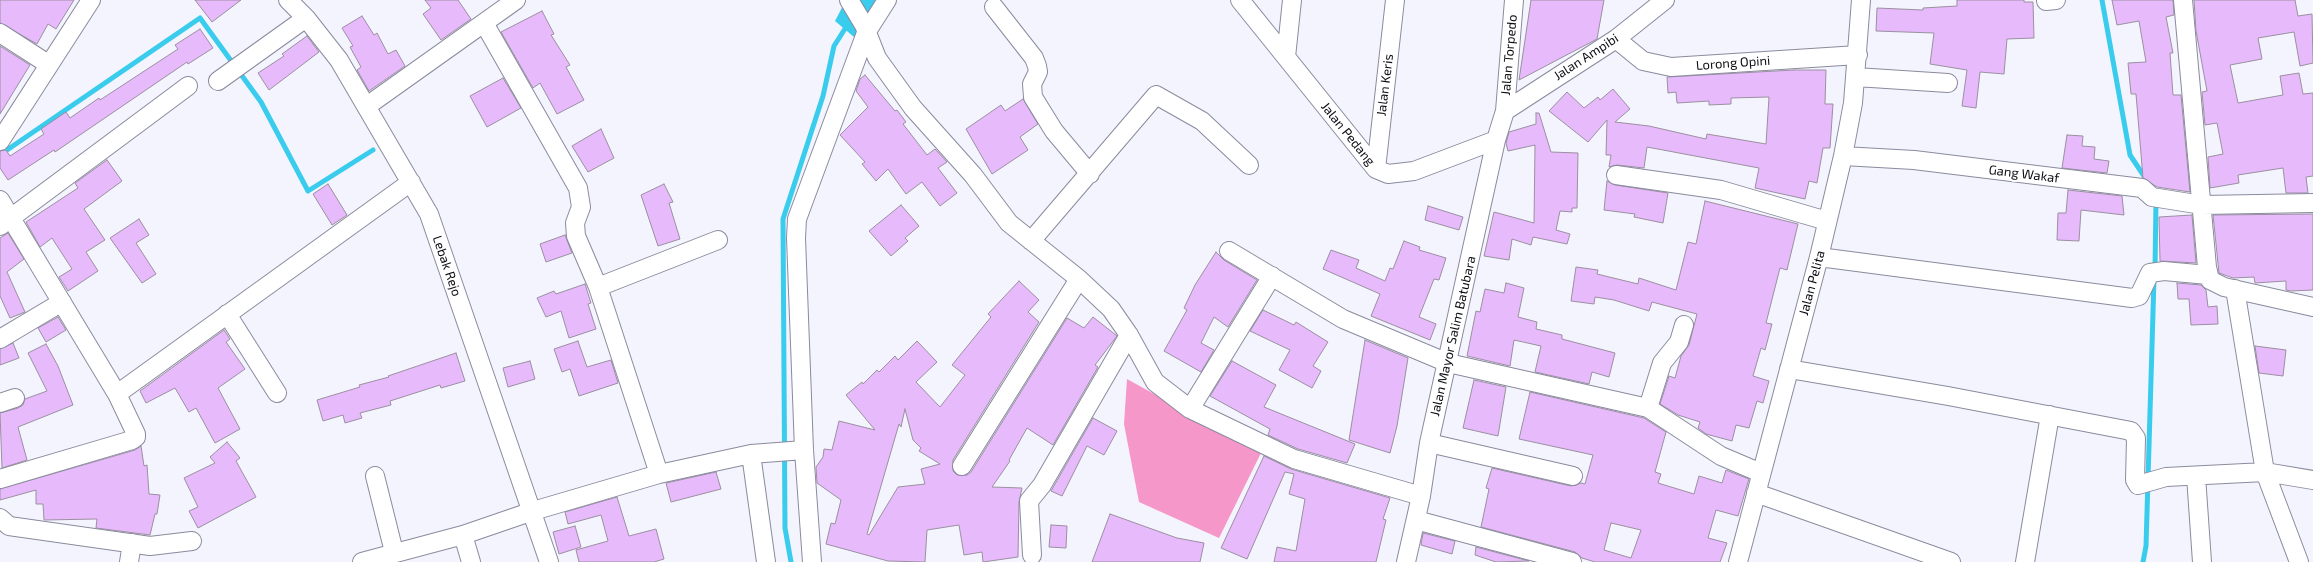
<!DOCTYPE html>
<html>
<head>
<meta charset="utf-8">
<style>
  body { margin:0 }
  canvas { display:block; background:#f3f4fd }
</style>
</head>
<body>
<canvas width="2313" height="562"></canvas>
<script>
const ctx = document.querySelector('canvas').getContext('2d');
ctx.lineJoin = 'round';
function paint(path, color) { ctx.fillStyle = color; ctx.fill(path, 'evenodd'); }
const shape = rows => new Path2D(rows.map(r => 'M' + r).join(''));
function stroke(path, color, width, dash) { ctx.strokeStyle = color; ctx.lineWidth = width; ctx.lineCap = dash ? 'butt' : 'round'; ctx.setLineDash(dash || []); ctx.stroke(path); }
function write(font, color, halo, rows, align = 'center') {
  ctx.font = font + ' "Exo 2",sans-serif'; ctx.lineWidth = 4; ctx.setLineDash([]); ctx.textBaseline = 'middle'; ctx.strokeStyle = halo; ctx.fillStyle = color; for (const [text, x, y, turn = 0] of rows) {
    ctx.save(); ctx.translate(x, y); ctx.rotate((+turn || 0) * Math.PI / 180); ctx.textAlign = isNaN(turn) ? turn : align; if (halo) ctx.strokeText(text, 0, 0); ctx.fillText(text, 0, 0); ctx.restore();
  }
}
paint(shape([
  [1127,379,1261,453,1219,538,1139,502,1124,424]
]), '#f597c8');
paint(shape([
  [846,0,880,0,854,37,835,21]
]), '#39cced');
stroke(shape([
  [2102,0,2130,155,2146,179],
  [7,150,200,18,261,102,308,191,373,150],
  [2155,269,2156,201],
  [791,562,785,528,783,219,823,96,834,46,848,24],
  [2143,562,2146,546,2154,279]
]), '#39cced', 5);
const building = shape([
  [0,0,74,0,56,29,48,24,37,44,0,23,0,0],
  [195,0,241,0,212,22,195,0],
  [425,0,458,0,471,19,441,40,423,14,431,8,425,0],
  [1531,0,1604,0,1597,39,1519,80,1531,0],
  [1957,0,2024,0,2024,2,2033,2,2034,38,2007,39,2004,74,1980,72,1976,108,1962,106,1967,70,1930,64,1934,33,1876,31,1877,8,1923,10,1923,8,1957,6,1957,0],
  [2112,0,2173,0,2174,15,2166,17,2173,53,2170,53,2173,95,2181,95,2190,192,2157,187,2143,178,2136,94,2131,94,2128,63,2146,62,2139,21,2117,25,2112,0],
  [2194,0,2295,0,2298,16,2312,14,2313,63,2300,66,2294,32,2258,38,2262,59,2230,65,2238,103,2283,95,2280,76,2299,73,2303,94,2313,93,2313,176,2306,177,2308,193,2286,193,2283,168,2238,175,2239,183,2210,188,2208,157,2223,154,2217,123,2205,125,2202,92,2207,91,2196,31,2194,0],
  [542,11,554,34,551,35,570,65,566,67,584,100,557,114,540,83,533,88,501,32,542,11],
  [362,16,374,35,377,33,388,54,396,50,405,66,369,91,357,70,361,67,350,47,353,46,342,28,362,16],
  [200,29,213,48,188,64,187,62,55,152,54,150,8,180,0,168,0,151,6,150,10,156,44,134,41,129,66,112,70,118,99,98,100,100,178,49,175,45,200,29],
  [307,36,319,52,269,90,258,73,284,56,282,54,307,36],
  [0,46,30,65,0,114,0,46],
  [1794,70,1826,70,1825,104,1833,104,1830,148,1823,148,1817,183,1809,181,1805,199,1755,188,1759,168,1647,147,1644,168,1617,165,1609,167,1611,155,1606,155,1607,120,1588,142,1549,111,1567,92,1584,108,1598,97,1600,100,1613,89,1630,109,1615,122,1649,126,1706,139,1707,134,1766,144,1769,97,1731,98,1731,104,1709,105,1709,101,1677,103,1676,92,1668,93,1667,77,1794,70],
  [865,75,895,111,897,110,906,122,903,124,927,155,935,149,947,162,938,168,957,193,940,206,922,182,906,194,888,169,876,181,862,164,865,162,840,135,868,107,856,91,860,79,865,75],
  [503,78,521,108,487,127,470,96,503,78],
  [1023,99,1038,124,1020,137,1028,150,992,174,966,129,1001,105,1005,111,1023,99],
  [1536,113,1539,113,1551,152,1578,153,1577,208,1572,208,1572,212,1560,211,1556,230,1570,234,1567,244,1533,237,1531,245,1512,239,1509,260,1484,256,1494,212,1534,223,1535,145,1508,151,1506,143,1509,132,1536,124,1536,113],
  [601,129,614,158,588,172,572,146,601,129],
  [2067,135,2083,136,2082,146,2095,147,2094,159,2109,161,2107,173,2062,168,2067,135],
  [107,160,122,181,84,209,105,240,86,252,98,271,68,291,59,277,72,269,52,238,40,247,26,222,78,188,75,183,107,160],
  [1607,181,1615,185,1668,193,1663,223,1634,217,1635,214,1604,210,1607,181],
  [328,184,347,215,332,225,313,194,328,184],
  [664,184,673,202,669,203,680,239,658,246,641,195,664,184],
  [2068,190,2122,196,2124,215,2081,210,2079,241,2057,240,2058,213,2066,213,2068,190],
  [1705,201,1798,224,1787,270,1780,268,1766,323,1772,324,1765,350,1761,348,1753,376,1769,381,1763,403,1757,401,1749,428,1736,425,1732,441,1706,434,1698,428,1700,422,1678,415,1660,404,1669,376,1675,378,1681,356,1689,345,1697,314,1652,302,1649,311,1614,300,1595,297,1594,304,1571,301,1576,267,1598,270,1597,274,1638,284,1639,278,1676,290,1688,242,1696,244,1705,201],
  [901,205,919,226,905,238,908,241,891,256,869,231,901,205],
  [1428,206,1463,217,1459,230,1425,220,1428,206],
  [2313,214,2313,290,2291,291,2286,290,2286,281,2255,283,2254,277,2233,278,2219,273,2213,215,2313,214],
  [2192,215,2196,263,2160,261,2159,217,2192,215],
  [139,219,149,235,136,243,156,274,142,283,110,238,139,219],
  [8,233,24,259,7,272,25,312,10,318,0,296,0,238,8,233],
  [565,235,572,253,546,262,540,244,565,235],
  [1404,241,1420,247,1419,250,1446,258,1439,280,1434,279,1419,317,1436,324,1430,340,1371,316,1380,294,1323,269,1331,250,1359,260,1356,268,1385,281,1390,268,1393,269,1404,241],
  [1216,252,1224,260,1257,280,1228,327,1214,317,1201,343,1214,350,1201,372,1164,351,1187,310,1184,308,1195,285,1216,252],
  [1019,281,1039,300,1028,312,1039,322,953,460,953,471,957,475,967,475,971,472,1067,318,1084,328,1093,317,1117,336,1095,365,1098,367,1053,445,1027,428,1009,460,1010,461,992,487,1022,488,1019,502,1018,557,983,562,982,552,964,555,959,525,927,530,925,562,888,561,826,544,831,523,835,524,841,500,817,483,816,467,823,457,824,449,832,450,839,421,875,430,846,395,862,382,863,384,877,370,879,372,895,356,898,360,917,341,937,362,916,382,940,407,965,375,952,365,991,317,988,314,1019,281],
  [905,409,913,440,921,448,919,451,940,464,921,469,925,484,898,487,869,535,867,534,899,424,901,427,905,409],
  [1506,283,1524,288,1518,317,1537,322,1536,329,1562,335,1562,339,1615,353,1609,377,1592,372,1589,384,1535,372,1541,346,1514,340,1510,366,1467,356,1476,311,1480,312,1485,289,1504,293,1506,283],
  [2177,283,2201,285,2206,290,2208,307,2217,306,2218,324,2191,325,2189,299,2178,299,2177,283],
  [585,284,591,303,588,304,596,329,569,338,561,311,546,317,537,298,554,291,556,294,585,284],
  [1263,310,1294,325,1296,322,1328,342,1313,366,1321,371,1312,388,1279,370,1290,350,1250,331,1263,310],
  [58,317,66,330,46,342,38,328,58,317],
  [224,330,230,339,226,342,245,369,218,388,240,429,215,443,196,408,189,412,175,388,146,403,140,391,224,330],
  [1365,340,1408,358,1397,426,1390,453,1349,440,1365,340],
  [578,341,587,367,611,360,618,383,579,396,570,369,562,372,554,349,578,341],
  [13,343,19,358,0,365,0,349,13,343],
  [46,344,58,366,73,405,18,427,27,460,2,468,0,413,18,408,23,405,25,399,47,391,28,353,46,344],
  [2255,346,2286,350,2283,376,2259,373,2255,346],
  [456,353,465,381,441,388,440,385,390,401,391,405,360,413,362,418,345,423,343,415,323,421,317,400,360,387,359,385,389,377,388,376,456,353],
  [530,361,535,379,508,387,503,368,530,361],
  [1232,361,1276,385,1264,407,1355,444,1347,463,1298,449,1268,435,1270,429,1210,396,1232,361],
  [1474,380,1506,387,1498,436,1463,428,1474,380],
  [1530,392,1644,418,1666,432,1655,472,1661,474,1658,483,1694,494,1699,476,1722,483,1726,470,1749,479,1738,516,1716,510,1708,538,1727,543,1720,562,1595,562,1582,558,1575,552,1481,527,1489,489,1486,488,1492,468,1571,486,1581,483,1585,484,1593,455,1519,439,1530,392],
  [1611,523,1641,530,1631,558,1604,550,1611,523],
  [1093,418,1117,431,1104,455,1087,446,1062,496,1051,491,1093,418],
  [227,442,240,458,236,461,256,497,198,528,189,511,198,507,184,478,215,463,210,457,227,442],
  [141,446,144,466,147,465,149,494,160,495,157,514,155,514,150,535,96,528,97,519,44,520,43,504,36,504,36,490,0,500,0,489,135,450,141,446],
  [1264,456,1291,469,1390,498,1383,519,1386,520,1376,562,1274,562,1277,547,1296,551,1305,499,1289,494,1294,474,1285,472,1247,559,1221,548,1264,456],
  [716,472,721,489,671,502,666,483,716,472],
  [617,497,629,536,656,529,664,559,654,562,579,562,576,550,608,541,601,515,568,524,565,512,617,497],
  [1110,514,1177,538,1204,543,1200,562,1092,562,1110,514],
  [1051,525,1067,526,1066,548,1049,547,1051,525],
  [575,526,581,547,559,554,553,532,575,526],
  [1423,533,1455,541,1452,554,1421,545,1423,533],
  [1476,547,1529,561,1496,562,1475,555,1476,547]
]);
paint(building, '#e7bafc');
stroke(building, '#9b8fa0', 1);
const minor = shape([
  [288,0,306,18,339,60,429,214,549,562],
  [849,0,864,25,877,58,913,108,973,175,1009,223,1079,279,1111,309,1129,335,1155,382,1190,409,1294,459,1421,496],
  [1240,0,1376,169,1388,174,1414,171,1496,140],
  [2183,0,2207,267,2210,280,2224,287,2313,307],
  [2046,1,2056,0],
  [994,7,1034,58,1037,66,1038,72,1032,84,1033,97,1054,131,1090,174],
  [484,23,578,188,581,207,575,223,576,236,598,287,659,474],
  [0,33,48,64],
  [1616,39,1643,61,1671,67,1858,55],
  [1286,57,1292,0],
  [1856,77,1948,83],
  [218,81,306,18],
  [367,106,516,0],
  [1505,111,1616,39,1665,0],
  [0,141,91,0],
  [1843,156,1914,160,2142,188,2152,197,2202,205,2313,203],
  [1376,169,1395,0],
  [1616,175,1721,190,1827,221],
  [0,200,117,394,136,434,136,437,132,440,0,479],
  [0,226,188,86],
  [1031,241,1156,95,1202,121,1249,165],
  [1229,251,1343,319,1448,363,1648,408,1721,456,1761,473],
  [1819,257,2132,298,2139,296,2150,273,2164,271,2208,275],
  [598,287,718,240],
  [2235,289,2265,472,2299,562],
  [227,314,277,393],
  [0,339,62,302],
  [1789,369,1948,396,2131,431,2136,438,2135,480,2138,485,2166,477,2265,472,2313,480],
  [117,394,411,182],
  [0,403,15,398],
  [1648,408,1662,363,1679,342,1684,325],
  [1190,409,1272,276],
  [1429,443,1573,476],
  [751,454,766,562],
  [962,466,1079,279],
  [375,476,394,552],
  [2196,476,2202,562],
  [1756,493,1951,562],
  [0,518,9,526,150,546,192,541],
  [1416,520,1572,562],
  [463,535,471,562],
  [1032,555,1029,501,1042,485,1129,335],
  [129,562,132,543],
  [362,562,463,535,533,511,659,474,751,454,804,450],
  [812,562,804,450,796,238,797,219,866,33,887,0],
  [1406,562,1421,496,1429,443,1496,140,1505,111,1514,0],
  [1738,562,1819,257,1843,156,1853,103,1861,0],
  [2025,562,2050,415]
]);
stroke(minor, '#8a8b9e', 20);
stroke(minor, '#fff', 18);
write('13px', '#0c0c13', '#fff', [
  ["Jalan Torpedo",1509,55,-85],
  ["Jalan Ampibi",1586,57,-33],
  ["Lorong Opini",1733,63,-4],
  ["Jalan Keris",1385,85,-83],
  ["Jalan Pedang",1348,134,51],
  ["Gang Wakaf",2024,174,7],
  ["Lebak Rejo",447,266,71],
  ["Jalan Pelita",1812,283,-75],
  ["Jalan Mayor Salim Batubara",1453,336,-77]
]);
</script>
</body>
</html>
